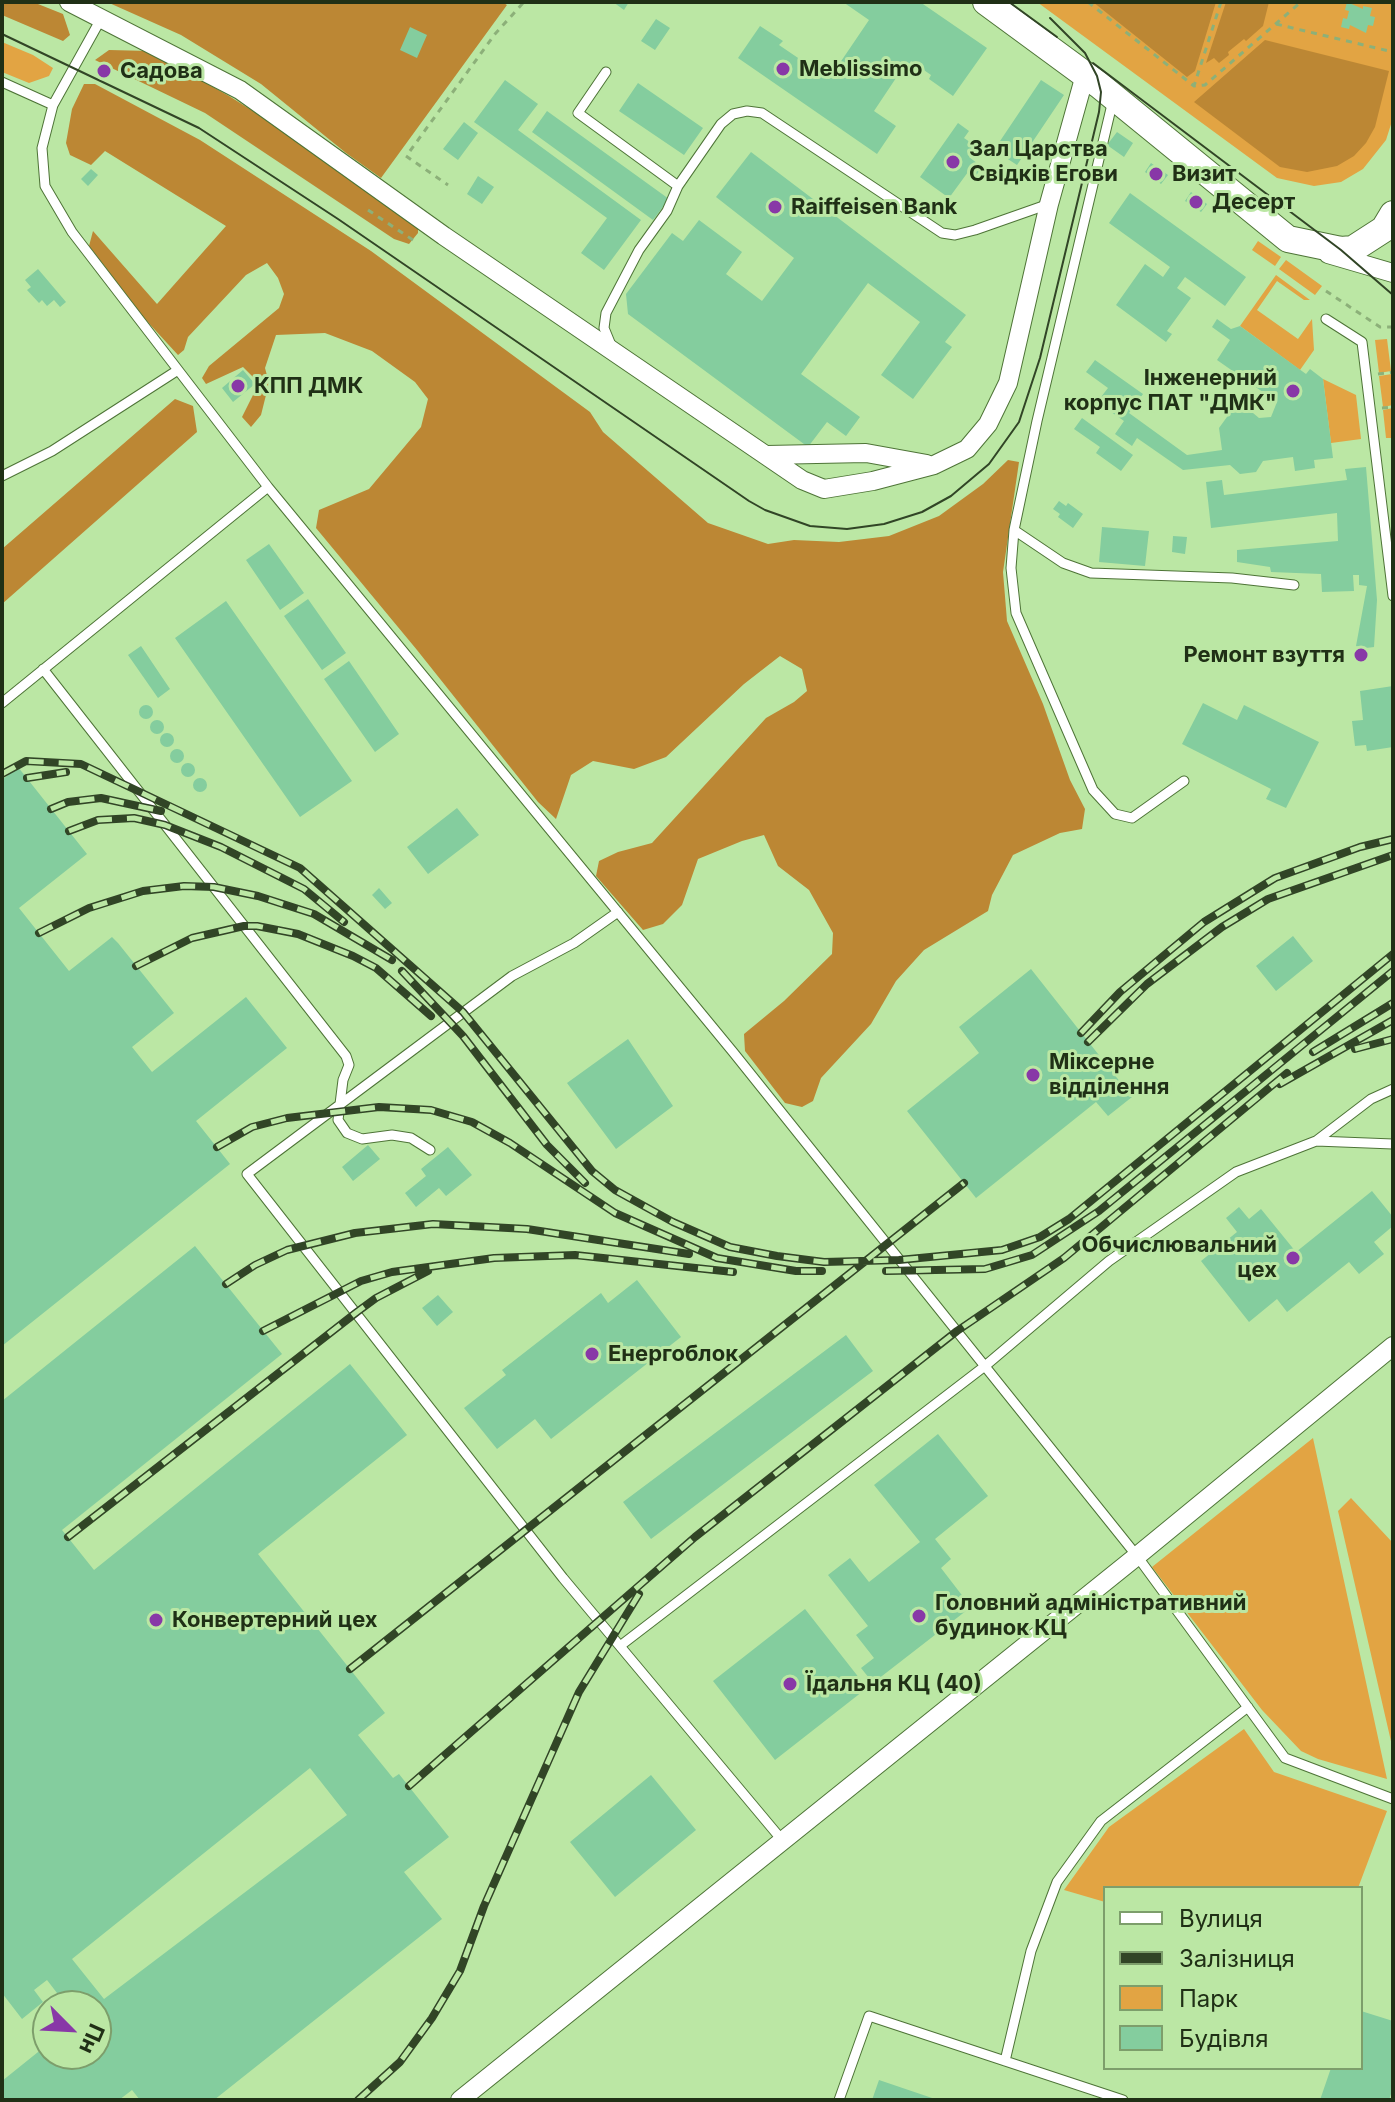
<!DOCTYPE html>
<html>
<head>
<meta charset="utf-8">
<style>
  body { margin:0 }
  #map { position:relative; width:1395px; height:2102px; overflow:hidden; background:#bbe7a4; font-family:Inter,sans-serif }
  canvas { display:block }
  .frame { position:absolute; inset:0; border:4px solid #203016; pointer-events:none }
  .legend { position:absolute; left:1103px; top:1886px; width:260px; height:184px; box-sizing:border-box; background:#bbe7a4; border:2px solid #7d9e6b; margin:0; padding:10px 14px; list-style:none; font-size:24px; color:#203016 }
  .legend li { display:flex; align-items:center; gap:16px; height:40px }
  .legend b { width:40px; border:2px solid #7d9e6b }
  .north { position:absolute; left:32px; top:1990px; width:80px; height:80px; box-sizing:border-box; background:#bbe7a4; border:2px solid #7d9e6b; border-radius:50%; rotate:114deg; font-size:22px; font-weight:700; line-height:32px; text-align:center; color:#203016 }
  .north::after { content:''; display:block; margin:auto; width:28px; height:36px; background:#8838a7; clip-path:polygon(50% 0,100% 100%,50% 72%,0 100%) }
</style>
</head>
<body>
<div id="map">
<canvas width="1395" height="2102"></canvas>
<div class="frame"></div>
<ul class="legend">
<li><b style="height:10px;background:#fff"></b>Вулиця</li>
<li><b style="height:10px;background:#314526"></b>Залізниця</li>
<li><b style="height:22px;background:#e2a443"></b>Парк</li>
<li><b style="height:22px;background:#84cd9e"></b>Будівля</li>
</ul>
<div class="north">Пн</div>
</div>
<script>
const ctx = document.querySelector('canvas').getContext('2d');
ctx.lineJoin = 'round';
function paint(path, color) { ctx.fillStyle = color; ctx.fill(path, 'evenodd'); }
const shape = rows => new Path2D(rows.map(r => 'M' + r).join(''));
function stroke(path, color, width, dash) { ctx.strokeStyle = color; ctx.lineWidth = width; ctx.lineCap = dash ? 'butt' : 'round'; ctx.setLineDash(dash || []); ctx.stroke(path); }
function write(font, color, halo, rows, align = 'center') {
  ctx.font = font + ' Inter,sans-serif'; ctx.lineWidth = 6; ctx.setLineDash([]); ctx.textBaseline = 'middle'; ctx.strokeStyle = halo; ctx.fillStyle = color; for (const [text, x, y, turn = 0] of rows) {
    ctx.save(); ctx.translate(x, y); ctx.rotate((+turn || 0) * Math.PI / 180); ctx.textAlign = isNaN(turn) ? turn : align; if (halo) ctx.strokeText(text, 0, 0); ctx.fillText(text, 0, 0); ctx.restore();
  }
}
paint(shape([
  [1037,2,1393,2,1393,118,1386,140,1363,169,1341,182,1314,186,1277,178],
  [2,42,33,55,53,68,49,76,29,83,2,72],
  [1258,241,1281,257,1275,266,1252,250],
  [1286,260,1322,286,1315,295,1279,269],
  [1276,275,1310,300,1304,300,1277,281,1257,310,1298,339,1312,319,1314,350,1300,370,1240,326],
  [1387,339,1391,371,1379,373,1375,340],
  [1392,374,1393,405,1383,407,1379,376],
  [1323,379,1356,395,1361,439,1331,443],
  [1393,408,1393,438,1386,438,1383,410],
  [1313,1438,1387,1779,1318,1759,1301,1751,1262,1710,1152,1567],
  [1351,1498,1393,1543,1393,1750,1338,1511],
  [1244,1729,1274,1772,1387,1811,1358,1888,1105,1888,1105,1902,1064,1890,1109,1827]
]), '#e2a443');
paint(shape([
  [2,2,33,2,63,14,70,35,63,41,2,15],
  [107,2,502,2,507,5,381,178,346,153,261,84,181,35],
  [1093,2,1216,2,1195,71,1187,77],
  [1226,2,1269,2,1263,26,1246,41,1244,39,1228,52,1229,55,1219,63,1214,58,1206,63],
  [1265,40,1389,71,1375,127,1366,143,1354,156,1337,166,1307,172,1280,167,1194,102],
  [109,50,149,51,229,96,291,135,418,225,418,233,409,244,394,239,205,113,95,60],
  [84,84,95,84,200,140,371,251,590,412,603,432,708,523,768,544,794,540,839,542,889,536,939,516,983,484,1008,460,1019,462,1003,572,1007,621,1043,704,1070,780,1085,809,1082,829,1060,833,1013,855,992,895,988,911,924,950,896,981,871,1024,821,1078,813,1101,802,1107,785,1103,745,1051,744,1034,784,1001,832,954,833,933,809,890,778,866,764,835,742,841,698,859,682,905,663,924,643,930,596,876,599,861,618,852,652,843,766,718,794,702,807,691,802,669,780,656,744,684,666,757,634,769,593,761,571,775,556,819,538,802,417,650,316,528,319,510,369,489,421,427,428,399,415,382,372,351,325,333,276,335,265,368,269,383,261,415,251,427,242,417,259,383,243,367,206,384,202,378,209,366,279,308,284,294,278,278,267,263,246,275,188,337,184,350,178,355,144,318,89,246,93,231,157,304,226,226,105,151,91,165,70,155,66,143,72,109],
  [175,399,193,406,197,432,2,604,2,549]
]), '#bc8734');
paint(shape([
  [613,2,629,2,624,10],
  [843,2,920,2,987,48,953,96,929,79,931,75,911,61,909,65,906,63,874,111,896,126,877,154,738,58,760,26,783,41,779,45,829,79,869,20],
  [1347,2,1363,9,1363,6,1372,8,1370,16,1375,17,1373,26,1368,25,1366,33,1350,25,1349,29,1341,27,1343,18,1347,19,1349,11,1345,10],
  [656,19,670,28,655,50,641,41],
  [410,27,427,35,417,58,400,50],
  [505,80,538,104,518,130,641,220,604,270,581,253,607,218,474,122],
  [1041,80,1064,95,1017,165,994,150],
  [638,83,703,128,684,155,619,111],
  [547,111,669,199,653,220,532,132],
  [464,122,478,133,458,160,443,149],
  [958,123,969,131,964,138,977,147,969,157,982,167,975,177,968,172,949,198,920,177],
  [1117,132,1133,143,1124,157,1107,145],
  [751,152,966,315,945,342,952,347,913,399,881,375,920,322,868,283,801,374,860,417,846,436,827,422,808,447,628,314,626,294,672,233,683,241,699,220,742,252,726,274,762,301,794,258,716,197],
  [1151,163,1168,175,1161,184,1145,172],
  [91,169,98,175,88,186,81,179],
  [478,176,494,187,482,204,467,194],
  [1191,192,1207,204,1201,212,1185,201],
  [1130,193,1246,277,1225,306,1185,277,1177,288,1191,298,1167,331,1172,334,1166,342,1116,305,1145,264,1163,277,1170,267,1109,223],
  [38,269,66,302,60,307,54,300,47,306,42,300,39,303,27,290,31,287,25,280],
  [1217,319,1231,329,1240,326,1306,374,1310,369,1323,379,1333,458,1314,460,1315,468,1295,471,1293,457,1263,461,1256,472,1240,474,1230,465,1183,470,1137,438,1132,446,1115,434,1124,421,1097,402,1108,388,1086,372,1095,360,1143,394,1129,413,1187,455,1222,450,1219,428,1232,410,1247,408,1259,418,1271,417,1277,402,1217,360,1230,340,1212,327],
  [243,370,255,384,233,402,222,388],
  [1082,418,1133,455,1121,471,1096,453,1100,447,1074,429],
  [1366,467,1377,600,1374,647,1366,648,1362,662,1355,662,1359,647,1356,646,1367,586,1359,585,1359,575,1353,575,1354,591,1322,592,1321,574,1271,572,1270,567,1237,562,1237,550,1338,541,1337,513,1211,528,1206,482,1222,480,1224,495,1347,480,1345,469],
  [1059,501,1066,506,1068,503,1083,514,1073,528,1058,517,1060,514,1053,509],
  [1102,527,1149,531,1145,566,1099,562],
  [1173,536,1187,537,1185,554,1172,552],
  [269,544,304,593,280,610,246,560],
  [308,599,346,653,322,670,284,616],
  [226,601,352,781,300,817,175,638],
  [141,646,170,689,158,698,128,655],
  [349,661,399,734,375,752,324,679],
  [1393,686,1393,747,1367,751,1366,745,1355,746,1352,721,1363,720,1360,691],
  [1203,703,1237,720,1244,705,1319,742,1286,808,1266,799,1271,789,1182,744],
  '139 712a7 7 0 1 1 14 0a7 7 0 1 1-14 0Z',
  '150 727a7 7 0 1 1 14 0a7 7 0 1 1-14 0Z',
  '160 740a7 7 0 1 1 14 0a7 7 0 1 1-14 0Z',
  '170 756a7 7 0 1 1 14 0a7 7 0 1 1-14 0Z',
  '181 770a7 7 0 1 1 14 0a7 7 0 1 1-14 0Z',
  [18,767,87,854,19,908,69,971,112,937,118,943,174,1013,132,1047,152,1072,246,997,287,1048,196,1121,230,1164,2,1346,2,780],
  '193 785a7 7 0 1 1 14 0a7 7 0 1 1-14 0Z',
  [457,808,479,835,428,874,407,847],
  [379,888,392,903,385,909,372,895],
  [1293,936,1313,961,1276,991,1256,966],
  [1031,969,1132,1097,1108,1116,1096,1102,976,1198,907,1111,979,1053,959,1027],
  [628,1039,673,1106,616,1149,567,1083],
  [368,1145,380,1159,353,1181,342,1167],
  [448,1147,472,1175,446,1196,439,1188,416,1207,405,1193,426,1176,421,1169],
  [1372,1191,1393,1217,1393,1226,1374,1242,1384,1254,1359,1274,1349,1262,1287,1312,1277,1299,1249,1322,1201,1261,1237,1232,1226,1218,1239,1207,1249,1219,1261,1209,1296,1252],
  [195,1246,282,1354,62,1530,94,1570,350,1364,407,1435,258,1554,385,1713,358,1735,393,1778,399,1774,449,1837,404,1872,442,1919,214,2100,140,2100,132,2090,119,2100,2,2100,2,2081,48,2044,48,2054,96,2054,96,2006,67,2006,47,1980,34,1990,43,2002,22,2019,2,1993,2,1401],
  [310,1768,347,1815,104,1999,72,1959],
  [637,1280,681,1337,551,1439,535,1419,497,1449,464,1408,506,1375,502,1370,601,1293,608,1303],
  [438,1295,453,1312,437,1326,422,1308],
  [846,1335,873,1371,651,1539,623,1502],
  [938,1434,988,1496,935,1539,951,1559,941,1568,971,1607,873,1683,861,1668,874,1658,856,1635,868,1626,828,1575,850,1558,869,1582,920,1542,874,1485],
  [805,1609,867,1688,775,1760,713,1681],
  [651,1775,696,1830,615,1897,570,1842],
  [1361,2011,1393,2021,1393,2088,1389,2100,1320,2100,1331,2068,1361,2068],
  [879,2080,935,2099,935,2100,872,2100]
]), '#84cd9e');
const service = shape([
  [102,17,53,105,42,148,45,186,72,232,268,487],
  [606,72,578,113,678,186],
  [2,82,53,105],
  [1113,100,1037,421,1014,530,1011,568,1016,613,1093,790,1115,814,1132,818,1184,781],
  [1326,319,1362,342,1393,596],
  [611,345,604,328,606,313,639,250,667,211,678,186,721,124,733,114,747,111,762,113,942,233,955,235,975,230,1049,204],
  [2,476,52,451,178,370],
  [1014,530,1063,563,1091,573,1232,578,1294,585],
  [43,669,346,1056,349,1065,343,1080,338,1120,347,1133,362,1139,392,1135,411,1138,430,1150],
  [2,703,268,487,733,1052,1137,1556,1285,1758,1393,1799],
  [618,912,574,943,512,976,247,1174,563,1578,782,1840],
  [1316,1141,1371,1099,1393,1089],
  [620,1646,985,1366,1109,1261,1236,1172,1316,1141,1393,1144],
  [1005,2061,1031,1951,1057,1882,1101,1821,1248,1707],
  [839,2100,869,2016,1123,2100]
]);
const minor = shape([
  [69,2,240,90,444,236,802,480,824,489,873,481,934,465,967,449,988,424,1008,383,1049,204,1085,75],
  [1328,254,1393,273],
  [767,455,866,453,927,464],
  [460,2100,1137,1556,1393,1346]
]);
const secondary = shape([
  [986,2,1099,85,1288,239,1341,250,1353,249,1384,229,1393,214]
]);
stroke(service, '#4e7437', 11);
stroke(minor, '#4e7437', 20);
stroke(secondary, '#4e7437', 28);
stroke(shape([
  [1088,2,1194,86],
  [1221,2,1194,86,1205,85,1301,2],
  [1276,24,1393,52],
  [410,151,495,34,524,2],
  [406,156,448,185],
  [368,210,413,240],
  [1326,291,1380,327,1393,327],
  [1378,374,1393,372],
  [1382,408,1393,407]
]), '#8cb079', 3, [6, 6]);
stroke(service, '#fff', 9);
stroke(minor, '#fff', 18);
stroke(secondary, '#fff', 26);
stroke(shape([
  [1009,2,1057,37],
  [2,34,199,128,338,219,749,501,765,510,810,526,847,529,884,524,922,512,951,496,989,464,1019,422,1040,358,1099,112,1101,92,1097,76,1085,53,1050,18],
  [1093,63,1341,250,1393,295]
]), '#314526', 2);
const rail = shape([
  [2,774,26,761,81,764,300,868,463,1012,592,1171,615,1190,673,1222,730,1247,777,1256,824,1262,899,1260,1002,1250,1040,1237,1069,1219,1393,954],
  [27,778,66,772],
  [51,809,68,802,101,798,161,811],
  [69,831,98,820,134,818,165,825,221,847,304,889,344,922],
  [39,933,89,908,143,891,184,886,214,887,258,896,314,914,392,960],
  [136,966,192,938,244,926,257,926,298,934,353,956,376,968,431,1016],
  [402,971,463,1036,547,1145,585,1183],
  [1081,1033,1120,992,1204,922,1275,878,1360,847,1393,839],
  [1088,1042,1147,984,1222,927,1268,899,1393,855],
  [1355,1049,1393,1039],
  [1313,1052,1393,1003],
  [1280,1084,1393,1020],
  [217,1147,252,1127,287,1118,379,1107,431,1110,472,1122,510,1143,615,1213,717,1258,796,1271,822,1271],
  [886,1271,985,1269,1032,1255,1099,1211,1393,971],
  [226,1284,255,1265,287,1250,355,1233,433,1224,527,1229,689,1254],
  [263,1331,361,1281,392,1272,494,1258,575,1255,733,1272],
  [68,1537,357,1312,376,1298,428,1271],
  [350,1669,964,1183],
  [409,1786,695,1537,957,1331,1064,1258,1287,1073],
  [358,2100,400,2062,432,2018,460,1971,484,1906,579,1692,639,1594]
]);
stroke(rail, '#314526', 8);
stroke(rail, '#bbe7a4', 5, [15]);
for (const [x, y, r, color] of [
  [783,69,8,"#8838a7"],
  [104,71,8,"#8838a7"],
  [953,162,8,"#8838a7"],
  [1156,174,8,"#8838a7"],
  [1196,202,8,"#8838a7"],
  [775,207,8,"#8838a7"],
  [238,386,8,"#8838a7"],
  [1293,391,8,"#8838a7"],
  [1361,655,8,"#8838a7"],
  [1033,1075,8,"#8838a7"],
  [1293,1258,8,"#8838a7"],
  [592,1354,8,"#8838a7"],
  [919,1616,8,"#8838a7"],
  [156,1620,8,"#8838a7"],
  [790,1684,8,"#8838a7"]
]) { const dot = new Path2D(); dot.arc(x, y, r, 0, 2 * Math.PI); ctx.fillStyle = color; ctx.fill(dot); stroke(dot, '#bbe7a4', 3); }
write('bold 22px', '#203016', '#bbe7a4', [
  ["Meblissimo",799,69],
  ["Садова",120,71],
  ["Зал Царства",969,149],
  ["Свiдкiв Егови",969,174],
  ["Визит",1172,174],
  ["Десерт",1212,202],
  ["Raiffeisen Bank",791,207],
  ["Інженерний",1277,378,"right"],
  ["корпус ПАТ \"ДМК\"",1277,403,"right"],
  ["КПП ДМК",254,386],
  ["Ремонт взуття",1345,655,"right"],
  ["Міксерне",1049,1062],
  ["відділення",1049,1087],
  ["Обчислювальний",1277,1245,"right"],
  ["цех",1277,1270,"right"],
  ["Енергоблок",608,1354],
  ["Головний адміністративний",935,1603],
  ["будинок КЦ",935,1628],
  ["Конвертерний цех",172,1620],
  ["Їдальня КЦ (40)",806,1684]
], 'left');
</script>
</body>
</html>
